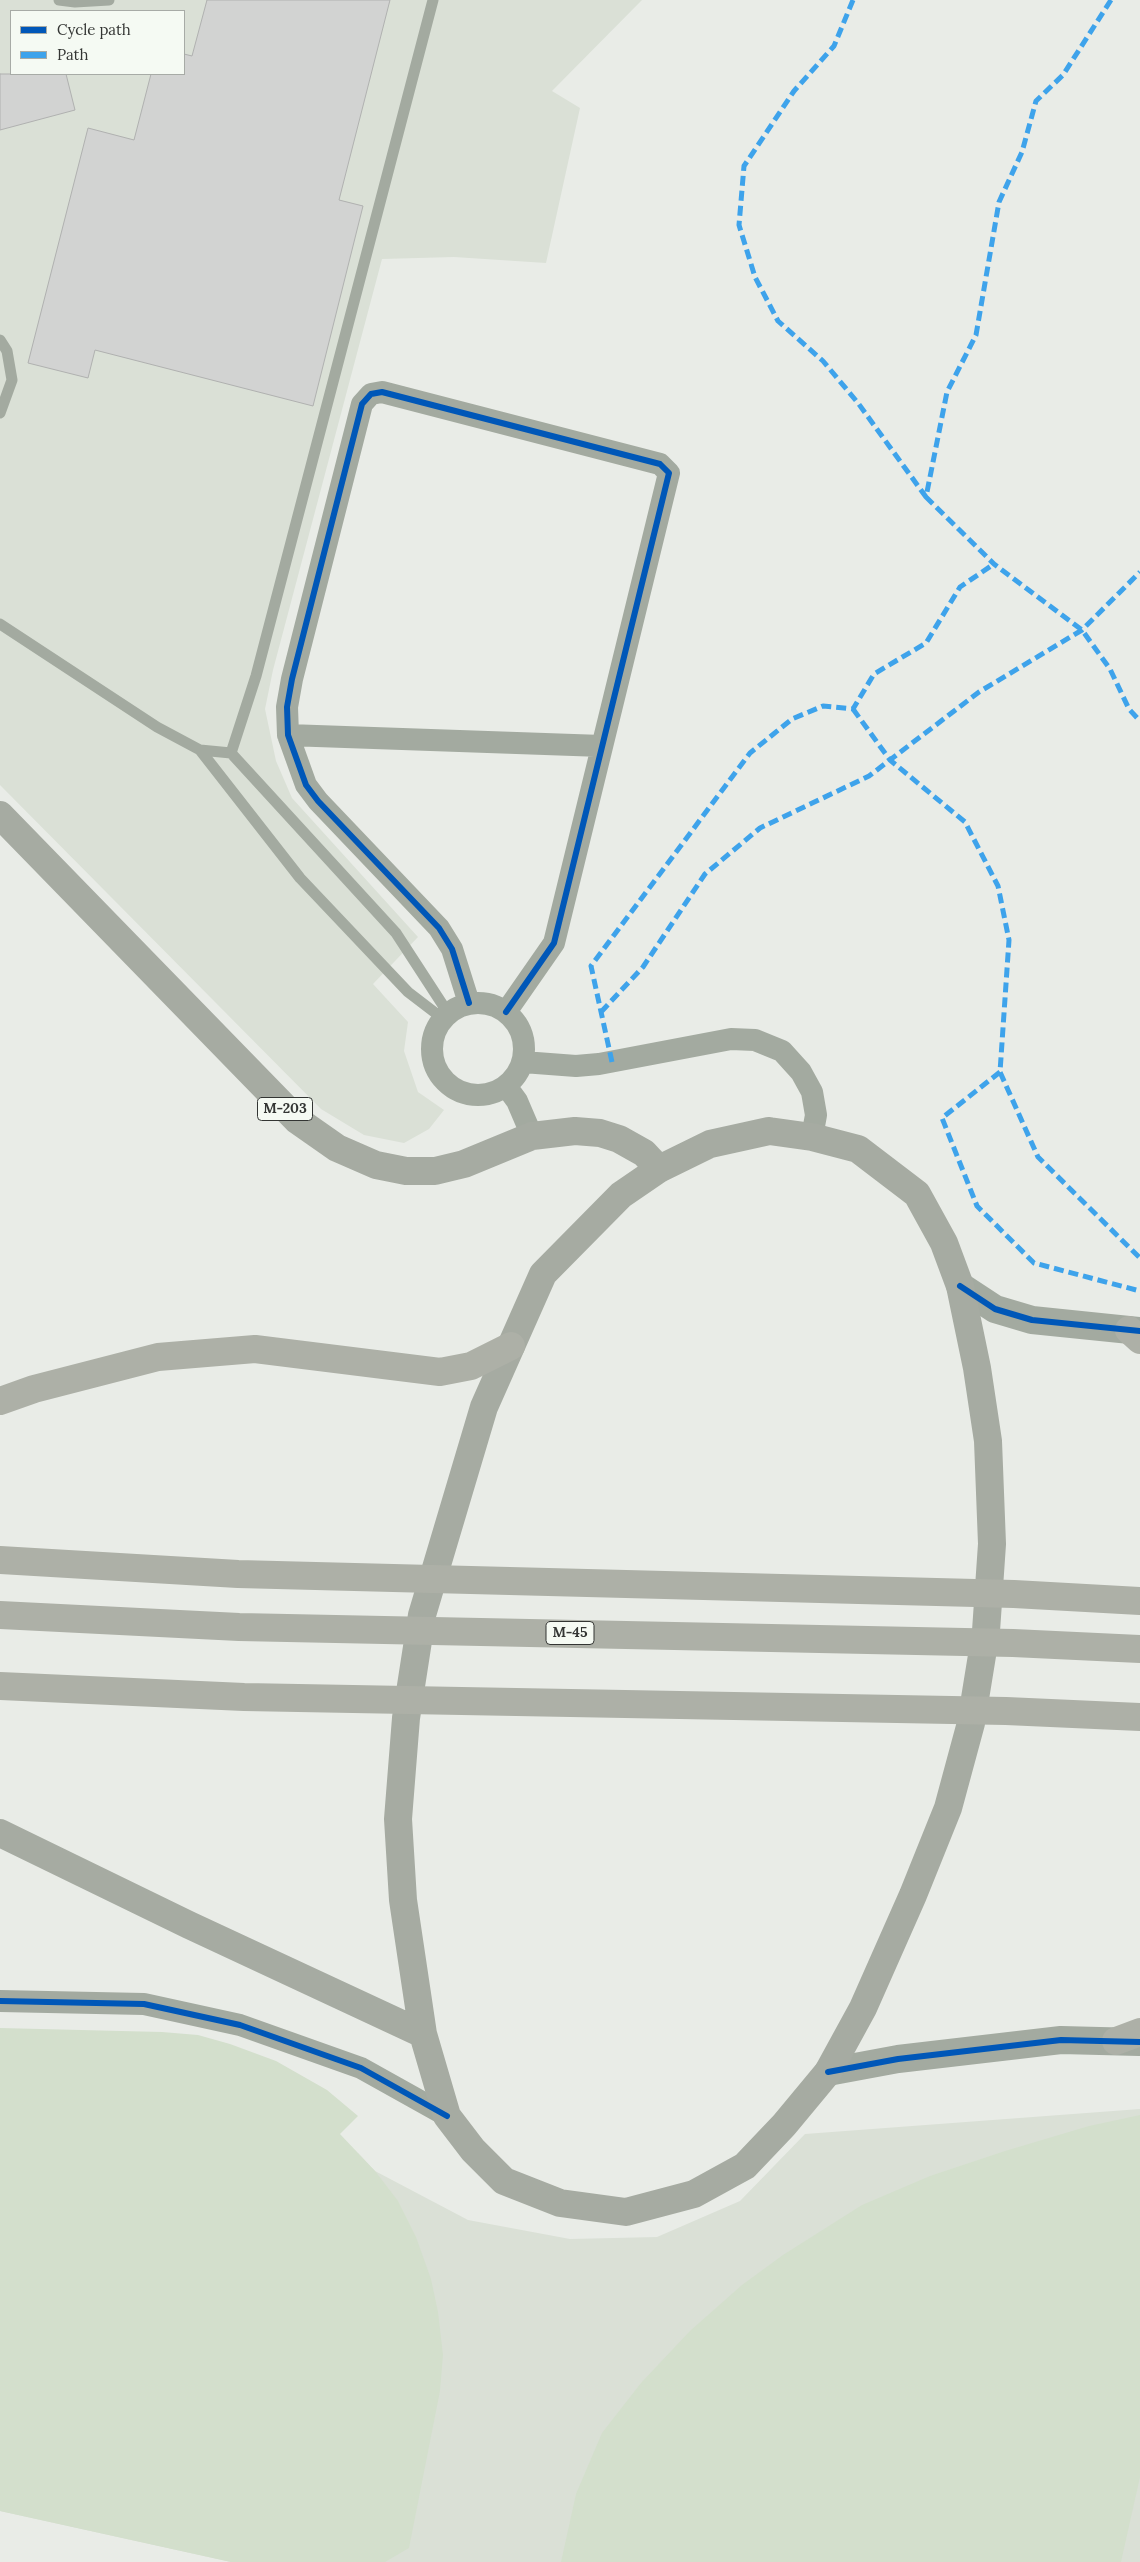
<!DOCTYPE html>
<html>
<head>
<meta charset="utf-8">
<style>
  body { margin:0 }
  #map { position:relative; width:1140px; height:2562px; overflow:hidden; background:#e9ece7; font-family:Lora,serif }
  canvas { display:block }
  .legend { position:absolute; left:10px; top:10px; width:175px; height:65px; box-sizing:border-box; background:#f5faf3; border:1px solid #a7aba6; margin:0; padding:6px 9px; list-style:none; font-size:15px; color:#333533 }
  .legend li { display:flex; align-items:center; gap:10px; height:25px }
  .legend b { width:25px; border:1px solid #a7aba6 }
</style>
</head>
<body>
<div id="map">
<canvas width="1140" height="2562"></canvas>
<ul class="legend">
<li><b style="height:6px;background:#0057b8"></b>Cycle path</li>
<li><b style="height:6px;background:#3ea3eb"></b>Path</li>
</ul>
</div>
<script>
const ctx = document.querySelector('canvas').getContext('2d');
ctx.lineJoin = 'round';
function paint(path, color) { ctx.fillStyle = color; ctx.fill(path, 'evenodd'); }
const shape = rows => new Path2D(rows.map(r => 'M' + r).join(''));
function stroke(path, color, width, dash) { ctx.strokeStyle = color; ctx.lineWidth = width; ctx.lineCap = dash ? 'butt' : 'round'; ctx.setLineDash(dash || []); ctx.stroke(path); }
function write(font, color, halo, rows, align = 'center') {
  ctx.font = font + ' Lora,serif'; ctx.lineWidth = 5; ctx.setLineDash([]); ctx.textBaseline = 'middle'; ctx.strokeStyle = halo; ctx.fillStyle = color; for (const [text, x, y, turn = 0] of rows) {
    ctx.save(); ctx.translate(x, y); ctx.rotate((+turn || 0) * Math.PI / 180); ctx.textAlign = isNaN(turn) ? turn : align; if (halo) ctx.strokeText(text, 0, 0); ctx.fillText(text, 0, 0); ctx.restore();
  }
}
paint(shape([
  [0,0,642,0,552,91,580,108,546,263,454,257,382,259,273,670,265,709,276,761,292,798,418,937,373,984,408,1022,404,1051,418,1092,444,1110,429,1129,404,1143,364,1135,321,1109,0,785],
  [11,11,184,11,184,74,11,74],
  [1140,2109,1140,2562,231,2562,0,2511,358,2153,375,2171,468,2220,570,2239,657,2237,740,2201,805,2134]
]), '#dae0d6');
paint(shape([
  [0,2028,162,2032,198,2035,230,2044,276,2061,327,2090,358,2116,340,2134,375,2171,398,2201,416,2237,431,2279,438,2312,443,2355,440,2391,409,2548,385,2562,231,2562,0,2511],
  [1140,2115,1140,2477,1121,2562,561,2562,576,2494,602,2433,641,2383,690,2331,742,2285,783,2255,862,2205,930,2176,1005,2151,1089,2126]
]), '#d3dfcc');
const building = shape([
  [207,0,390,0,339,200,363,206,313,406,95,350,88,378,28,363,88,128,134,140,151,74,184,74,184,54,192,56,207,0],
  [0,74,66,74,75,110,0,130,0,74]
]);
paint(building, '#d2d3d2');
stroke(building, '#b0b1b0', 1);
stroke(shape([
  [59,0,75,2,109,0],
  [0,340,7,351,12,380,0,413],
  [0,624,157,727,200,750,231,753,396,933,448,1013],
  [200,750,300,878,408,992,442,1018],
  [231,753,256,676,433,0]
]), '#a3aaa0', 11);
stroke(shape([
  [288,735,602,746],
  '432 1049a46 46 0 1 1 92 0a46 46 0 1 1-92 0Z',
  [469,1003,452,949,439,928,318,801,306,785,288,735,287,707,292,679,362,404,371,394,382,392,660,464,669,473,554,943,506,1012],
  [523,1062,576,1066,599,1064,731,1039,755,1040,782,1051,801,1072,812,1092,816,1115,812,1137],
  [506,1086,517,1101,532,1136],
  [0,2001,144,2004,240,2025,361,2068,447,2116]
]), '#a3aaa0', 22);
stroke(shape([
  [960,1286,995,1309,1032,1320,1140,1331],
  [828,2072,898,2059,1061,2040,1139,2042]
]), '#a3aaa0', 28);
stroke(shape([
  [0,815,297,1120,337,1148,376,1165,406,1171,435,1171,464,1164,532,1136,575,1131,600,1133,619,1139,644,1153,659,1169],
  [769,1131,812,1137,858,1149,917,1194,944,1243,960,1286,977,1368,988,1441,992,1544,986,1631,971,1723,948,1808,913,1895,863,2008,828,2072,784,2125,745,2166,694,2194,626,2212,560,2203,504,2181,473,2150,447,2116,423,2034,403,1900,398,1819,406,1718,422,1615,484,1407,543,1274,621,1195,659,1169,710,1144,769,1131],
  [0,1833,189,1925,423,2034]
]), '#a6aba2', 28);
stroke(shape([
  [1129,1330,1140,1340],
  [0,1401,34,1389,158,1357,255,1349,440,1372,471,1366,511,1346],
  [0,1560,238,1574,1014,1594,1140,1601],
  [0,1615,239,1627,1013,1643,1140,1649],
  [0,1686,244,1697,1006,1711,1140,1717],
  [1116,2041,1140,2032]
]), '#adb0a7', 28);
stroke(shape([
  [853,0,834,46,794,91,744,166,739,225,755,277,778,321,823,361,858,403,926,497],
  [1111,0,1063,75,1036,101,1022,152,999,202,976,335,947,392,926,497,994,564,1082,630,1110,669,1129,709,1140,721],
  [853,709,890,760,965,822,998,886,1009,940,1000,1072,1038,1157,1140,1258],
  [601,1012,643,967,705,874,760,828,869,776,979,692,1082,630,1140,572],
  [612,1062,591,966,750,753,792,719,823,706,853,709,874,674,926,643,960,587,994,564],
  [1000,1072,942,1118,977,1206,1034,1263,1140,1291]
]), '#3ea3eb', 5, [10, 5]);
stroke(shape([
  [469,1003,452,949,439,928,318,801,306,785,288,735,287,707,292,679,362,404,371,394,382,392,660,464,669,473,554,943,506,1012],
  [960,1286,995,1309,1032,1320,1140,1331],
  [0,2001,144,2004,240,2025,361,2068,447,2116],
  [828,2072,898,2059,1061,2040,1140,2042]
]), '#0057b8', 6);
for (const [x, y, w] of [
  [285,1109,55],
  [570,1633,48]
]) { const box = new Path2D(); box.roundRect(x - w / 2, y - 11.5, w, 23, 4); ctx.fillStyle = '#f5faf3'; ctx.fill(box); stroke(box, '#333533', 1); }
write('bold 14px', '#333533', null, [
  ["M-203",285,1109],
  ["M-45",570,1633]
]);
</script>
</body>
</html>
